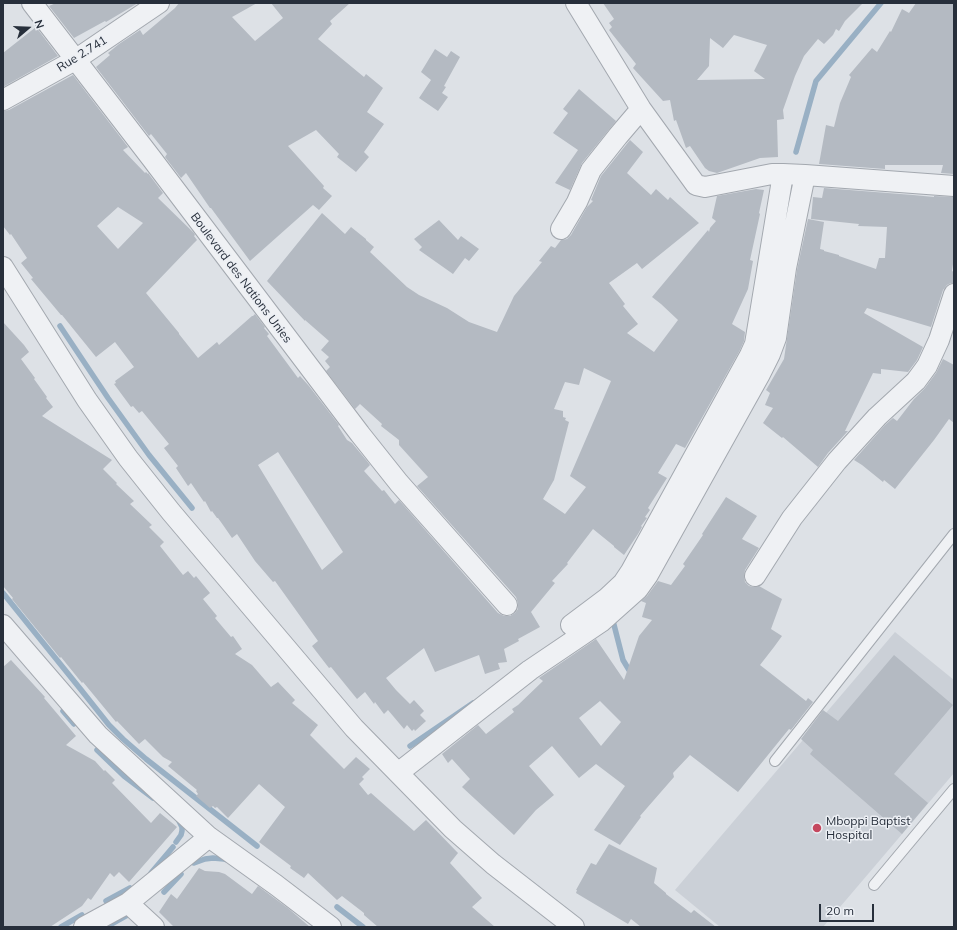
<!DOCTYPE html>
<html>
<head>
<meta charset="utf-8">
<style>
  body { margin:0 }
  #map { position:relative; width:957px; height:930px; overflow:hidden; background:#dde1e6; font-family:Mulish,sans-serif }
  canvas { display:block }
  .frame { position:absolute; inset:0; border:4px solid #272f3b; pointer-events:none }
  .north { position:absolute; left:8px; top:8px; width:40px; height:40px; -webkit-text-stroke:3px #eceff4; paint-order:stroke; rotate:71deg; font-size:11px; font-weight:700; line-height:16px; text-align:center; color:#272f3b }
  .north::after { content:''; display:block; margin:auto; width:14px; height:18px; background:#272f3b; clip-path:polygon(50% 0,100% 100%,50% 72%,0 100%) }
  .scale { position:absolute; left:819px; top:904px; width:55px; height:18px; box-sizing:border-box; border:2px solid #272f3b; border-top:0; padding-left:5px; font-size:12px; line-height:14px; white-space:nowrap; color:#272f3b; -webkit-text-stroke:3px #eceff4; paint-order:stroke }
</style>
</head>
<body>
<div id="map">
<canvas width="957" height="930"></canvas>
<div class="frame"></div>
<div class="north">N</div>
<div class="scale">20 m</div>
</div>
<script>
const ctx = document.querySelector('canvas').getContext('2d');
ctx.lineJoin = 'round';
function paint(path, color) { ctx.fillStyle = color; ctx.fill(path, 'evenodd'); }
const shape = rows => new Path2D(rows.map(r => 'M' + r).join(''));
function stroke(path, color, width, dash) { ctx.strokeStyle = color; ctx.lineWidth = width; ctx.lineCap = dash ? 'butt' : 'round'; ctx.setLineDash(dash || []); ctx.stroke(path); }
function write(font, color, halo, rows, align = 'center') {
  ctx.font = font + ' Mulish,sans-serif'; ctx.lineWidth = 3; ctx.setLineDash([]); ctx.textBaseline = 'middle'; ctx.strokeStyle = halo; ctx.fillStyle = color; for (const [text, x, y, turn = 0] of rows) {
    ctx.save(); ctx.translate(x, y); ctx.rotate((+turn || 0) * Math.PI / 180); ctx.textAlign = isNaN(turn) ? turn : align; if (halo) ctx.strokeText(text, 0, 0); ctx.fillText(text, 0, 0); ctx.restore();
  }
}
paint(shape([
  [895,632,954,680,954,773,823,927,720,927,675,890]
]), '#cbd0d7');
stroke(shape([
  [796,152,816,81,881,3],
  [60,326,108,398,149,455,192,508],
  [3,593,82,691,109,725,123,739,146,759,257,846],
  [612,617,623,660,632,675],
  [63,711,74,724],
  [410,746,473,703],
  [97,750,124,776,153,798],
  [176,842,181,835,182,831,182,827,178,819],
  [194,863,205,859,213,858,224,859,228,860],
  [151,873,173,847],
  [164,892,181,874],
  [106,901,130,888],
  [337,907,363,927],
  [61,927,82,915],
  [106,927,131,913]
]), '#99b0c4', 5.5);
paint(shape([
  [56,3,138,3,106,22,105,21,74,38,49,6],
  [179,3,257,3,232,17,255,41,283,18,271,3,350,3,330,21,332,24,318,39,364,77,366,74,383,88,367,112,384,124,364,152,369,157,356,172,337,157,339,154,316,130,288,146,324,186,323,188,332,196,319,210,313,205,250,261,211,208,210,208,186,173,181,178,165,157,167,154,151,134,149,136,96,67,110,55,108,53,119,44,140,30,143,35,175,8],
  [603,3,863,3,845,21,839,31,836,29,833,35,824,44,818,39,804,56,795,76,783,110,784,119,777,120,778,157,760,158,717,173,709,171,705,168,690,146,686,148,676,120,674,121,670,100,663,101,633,68,636,64,609,30,612,27,609,23,614,19],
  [734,35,767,45,754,71,765,79,697,80,709,66,710,38,723,48],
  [916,3,954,3,954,174,941,173,943,165,885,165,885,169,819,164,826,125,834,127,840,103,851,77,849,75,872,48,877,52,890,31,891,32,902,9,909,13],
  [36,27,58,56,3,87,3,53],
  [435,49,447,57,451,51,460,57,444,86,446,87,442,93,448,97,438,111,419,98,431,80,421,72],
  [73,75,128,147,123,150,145,173,146,172,148,174,148,173,163,193,158,198,194,233,195,235,194,236,197,240,194,243,146,293,179,333,179,334,198,358,217,342,219,345,252,316,253,316,255,314,265,327,264,328,269,334,267,336,298,378,300,376,309,386,339,425,338,426,347,440,352,443,367,461,370,465,364,471,382,491,384,490,395,504,399,500,498,613,504,616,510,616,515,613,518,609,518,603,516,597,417,486,428,477,399,445,399,440,381,426,382,424,360,404,355,409,326,371,330,367,325,361,329,357,321,350,329,341,305,320,305,321,267,281,322,213,345,234,351,227,366,239,366,240,374,247,370,252,407,287,419,295,447,308,469,322,497,332,514,296,542,262,539,261,551,246,555,248,561,240,567,239,571,235,587,207,593,201,591,200,601,176,630,140,643,152,627,173,651,195,656,189,668,200,670,197,699,223,642,269,637,263,609,283,625,304,623,306,638,324,627,333,654,352,678,320,661,304,652,297,708,230,709,232,710,228,716,221,712,218,717,196,756,189,764,190,759,213,760,214,750,260,753,261,748,289,732,324,745,332,744,341,740,350,685,448,676,444,658,473,667,478,648,508,650,510,645,517,647,518,641,526,642,527,638,534,624,555,614,547,614,546,593,529,567,563,568,564,552,581,555,583,531,612,540,627,518,639,519,641,504,649,507,662,498,663,500,669,485,674,479,655,435,672,424,648,386,678,396,690,410,704,414,700,424,711,420,715,426,721,415,731,414,729,412,731,407,725,404,729,388,710,384,714,375,702,374,704,365,692,357,699,331,667,329,668,312,646,318,641,275,581,273,582,255,561,237,534,232,538,223,525,218,518,217,518,212,511,211,512,205,501,204,502,191,483,188,486,176,468,178,466,164,448,169,444,142,411,139,413,133,406,131,407,114,384,116,383,115,381,134,367,115,342,96,357,62,315,61,315,31,279,33,278,21,263,27,258,11,234,10,235,3,226,3,111,9,110],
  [118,207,143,223,118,249,97,226],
  [584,368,611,381,570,476,586,487,565,514,543,499,554,480,569,422,565,420,566,418,563,417,563,411,554,409,565,382,579,385],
  [278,452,343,552,322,570,258,465],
  [579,89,616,121,582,163,570,190,555,183,578,150,553,133,568,113,563,109],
  [824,188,913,195,934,197,934,196,954,197,954,257,952,271,954,272,954,283,951,283,947,285,943,290,931,327,867,308,864,313,923,347,917,360,908,372,881,369,881,374,873,373,845,431,848,431,828,453,818,467,783,437,782,438,763,423,773,408,765,405,770,393,766,390,784,359,797,270,808,219,824,222,820,249,824,250,824,251,839,255,839,256,876,269,879,258,885,258,887,227,858,226,859,224,811,219,813,197,822,198],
  [439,220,458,240,461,236,479,249,469,261,465,258,453,274,419,250,422,247,414,239],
  [3,322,24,345,29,352,21,359,35,378,34,379,47,397,46,398,53,407,42,416,112,460,103,469,117,483,116,484,134,501,130,504,152,525,149,527,164,542,160,546,183,575,188,571,194,578,196,576,210,593,203,599,217,616,215,618,231,637,233,636,242,649,235,654,252,665,271,687,278,682,295,700,292,703,318,725,310,735,344,769,356,757,370,769,362,777,364,779,359,784,368,795,371,793,414,831,426,820,458,853,450,863,482,898,472,907,495,927,378,927,364,915,364,913,342,896,337,900,308,873,304,878,290,868,291,866,259,842,285,807,259,784,228,818,217,807,215,808,213,806,210,808,196,796,198,794,196,791,197,790,168,766,172,762,163,757,145,739,139,744,117,721,116,722,83,682,82,683,61,657,60,658,12,599,13,598,3,586],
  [943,359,954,365,954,423,949,419,934,440,895,489,884,480,883,482,862,465,854,460,885,425,893,418,897,421,914,399,925,388,936,373],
  [726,497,757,516,742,539,759,548,745,570,744,576,745,582,749,586,754,587,759,586,782,599,771,629,782,636,774,647,760,665,806,701,808,698,813,702,791,730,789,729,738,792,690,755,673,773,674,777,640,816,641,817,620,845,594,830,625,786,596,764,579,778,552,746,529,766,554,795,536,810,514,835,462,787,470,779,452,759,448,763,442,754,478,725,486,734,514,712,512,709,518,705,543,681,539,678,596,639,624,680,639,636,652,620,642,617,646,603,641,601,647,596,658,581,671,585,685,566,683,564,703,535,702,534],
  [600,701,621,722,601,746,579,718],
  [894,655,953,705,894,774,928,803,902,834,810,754,813,750,801,739,823,710,838,721],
  [11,660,45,697,44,698,76,736,66,745,95,761,104,771,105,770,115,780,112,783,151,823,160,813,177,827,129,882,119,872,114,877,110,873,91,900,88,898,82,906,50,927,3,927,3,667],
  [609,844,657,868,654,883,666,893,666,894,691,913,694,910,716,927,641,927,631,919,628,924,576,893,577,890,576,890,591,863,596,865],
  [199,868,205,871,219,872,225,874,252,894,258,886,289,909,310,927,174,927,159,912,171,894,177,899]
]), '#b4bac2');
const lane = shape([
  [775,761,954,534],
  [874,885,954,789]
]);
const street = shape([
  [32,3,152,159,360,434,399,483,507,605],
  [576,3,641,109,696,185,705,187,772,174,783,174,805,175,954,186],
  [3,100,75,60,159,3],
  [561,229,577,202,591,170,618,136,641,109],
  [3,267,87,400,128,458,171,512,354,728,453,829,493,864,574,927],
  [755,576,792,518,837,461,877,417,916,381,927,366,939,340,954,294],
  [3,625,98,735,209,837,276,885,331,927],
  [571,625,607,598,623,583,631,571,750,355,755,344,783,174],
  [398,773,530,670,601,622,638,589,648,575,759,376,770,354,776,338,786,268,805,175],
  [128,903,154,927],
  [84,927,128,903,209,837]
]);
stroke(lane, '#a3a8af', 12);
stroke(street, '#a3a8af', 22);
stroke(lane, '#eff1f4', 10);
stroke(street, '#eff1f4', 20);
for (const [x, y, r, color] of [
  [817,828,5,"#c5485f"]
]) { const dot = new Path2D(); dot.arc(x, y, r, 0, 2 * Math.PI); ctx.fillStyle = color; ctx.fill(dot); stroke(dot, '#eceff4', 1.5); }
write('12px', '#272f3b', '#eceff4', [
  ["Rue 2.741",82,54,-32],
  ["Boulevard des Nations Unies",241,278,53]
]);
write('12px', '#272f3b', '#eceff4', [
  ["Mboppi Baptist",826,821],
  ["Hospital",826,835]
], 'left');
</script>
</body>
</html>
